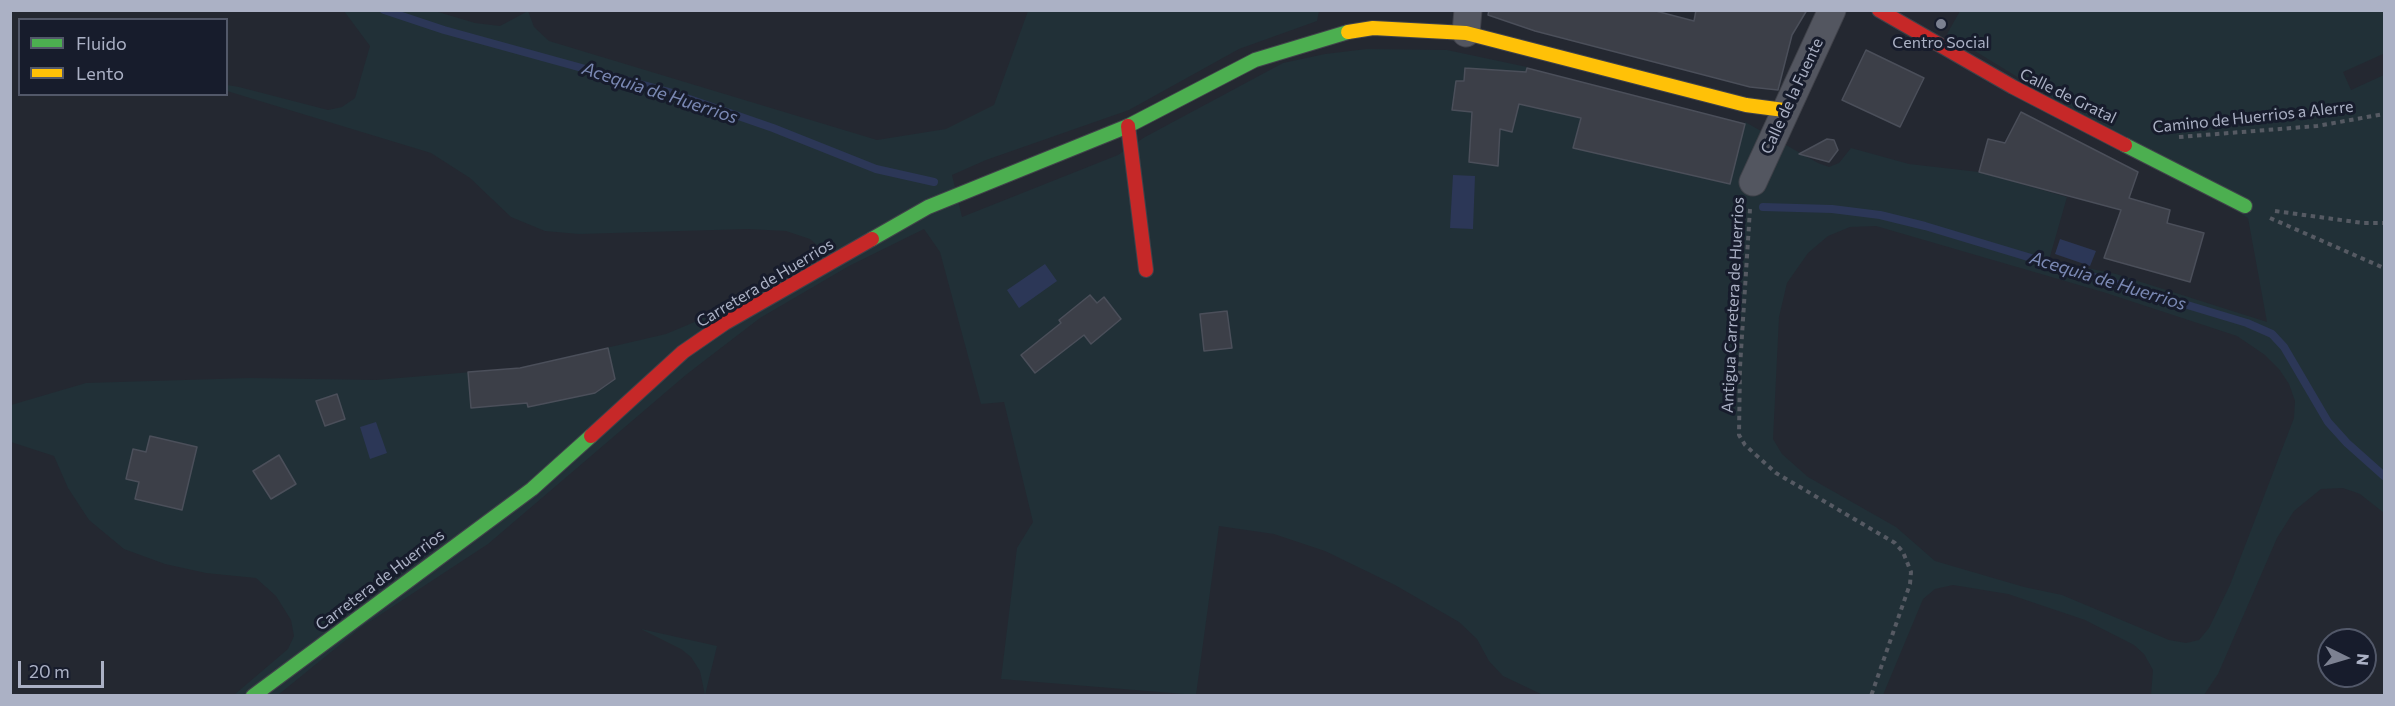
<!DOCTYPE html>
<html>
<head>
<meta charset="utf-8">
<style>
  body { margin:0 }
  #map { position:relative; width:2395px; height:706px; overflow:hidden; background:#242831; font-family:Commissioner,sans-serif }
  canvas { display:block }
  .frame { position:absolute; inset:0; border:12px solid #abb1c5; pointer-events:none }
  .legend { position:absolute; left:18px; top:18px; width:210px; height:78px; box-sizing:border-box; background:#171c2c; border:2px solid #525869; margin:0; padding:8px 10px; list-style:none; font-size:18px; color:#abb1c5 }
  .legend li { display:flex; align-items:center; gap:12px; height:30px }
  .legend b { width:30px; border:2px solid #525869 }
  .north { position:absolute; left:2317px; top:628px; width:60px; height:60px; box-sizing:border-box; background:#171c2c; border:2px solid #525869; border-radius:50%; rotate:95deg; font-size:16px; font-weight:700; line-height:24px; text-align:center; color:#abb1c5 }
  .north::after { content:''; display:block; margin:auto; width:21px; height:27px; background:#7c8191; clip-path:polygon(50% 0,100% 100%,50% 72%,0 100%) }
  .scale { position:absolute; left:18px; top:661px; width:86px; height:27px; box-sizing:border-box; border:3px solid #abb1c5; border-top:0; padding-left:8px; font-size:18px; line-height:21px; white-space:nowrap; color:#abb1c5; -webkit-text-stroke:4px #171c2c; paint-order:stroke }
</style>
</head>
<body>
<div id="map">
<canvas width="2395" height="706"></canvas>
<div class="frame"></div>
<ul class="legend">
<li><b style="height:8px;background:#4caf50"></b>Fluido</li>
<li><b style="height:8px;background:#ffc107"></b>Lento</li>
</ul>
<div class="north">N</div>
<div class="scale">20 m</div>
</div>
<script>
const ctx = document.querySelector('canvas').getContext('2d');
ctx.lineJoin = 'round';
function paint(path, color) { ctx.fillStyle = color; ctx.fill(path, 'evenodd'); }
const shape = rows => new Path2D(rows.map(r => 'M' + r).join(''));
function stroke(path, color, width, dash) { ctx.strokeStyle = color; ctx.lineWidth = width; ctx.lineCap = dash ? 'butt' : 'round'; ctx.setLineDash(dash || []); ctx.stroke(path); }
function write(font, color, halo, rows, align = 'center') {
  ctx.font = font + ' Commissioner,sans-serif'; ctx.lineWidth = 6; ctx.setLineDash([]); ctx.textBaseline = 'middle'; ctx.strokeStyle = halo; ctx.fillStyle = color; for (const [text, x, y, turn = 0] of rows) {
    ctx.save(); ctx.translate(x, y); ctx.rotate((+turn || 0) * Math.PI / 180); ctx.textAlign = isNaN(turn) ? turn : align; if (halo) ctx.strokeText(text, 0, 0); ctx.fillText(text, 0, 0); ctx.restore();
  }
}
paint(shape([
  [344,11,435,11,475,23,500,26,528,11,534,27,549,41,877,140,946,129,994,105,1028,11,1319,11,1317,21,1239,49,1129,110,986,160,952,175,962,217,1118,155,1145,137,1283,63,1325,54,1367,49,1447,50,1527,67,1519,104,1581,118,1573,148,1730,184,1745,122,1818,163,1829,167,1839,163,1851,148,1909,164,1979,172,2067,197,2049,260,2116,274,2267,322,2248,218,1947,34,1960,11,2384,11,2384,57,2383,54,2343,72,2351,90,2384,75,2384,513,2360,494,2343,488,2321,489,2294,511,2277,538,2218,674,2204,695,2151,695,2153,670,2144,654,2134,645,2085,620,2008,594,1953,585,1935,589,1923,599,1883,695,1543,695,1503,676,1489,661,1477,639,1459,622,1395,585,1325,551,1274,534,1219,526,1196,695,1001,679,1017,548,1033,522,1004,402,981,404,940,252,924,229,849,266,760,318,687,374,488,544,363,626,278,695,234,695,288,649,294,636,291,620,276,596,256,578,206,573,165,564,124,549,89,520,68,488,54,456,11,442,11,405,86,383,250,378,376,380,520,368,666,334,697,321,804,258,817,245,810,239,786,231,748,229,579,234,545,231,511,217,470,178,431,153,227,91,227,85,239,87,328,110,342,107,355,98,370,46],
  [1876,226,2103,292,2237,336,2265,355,2279,369,2289,384,2295,401,2294,418,2230,585,2209,628,2199,640,2186,643,2169,640,2062,595,2024,587,1935,561,1896,527,1808,477,1782,454,1773,439,1779,317,1787,283,1808,253,1828,236,1850,227],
  [641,629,717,646,705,695,700,671,691,657,681,649]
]), '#213037');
paint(shape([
  [1453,175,1475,176,1473,229,1450,228],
  [2060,239,2096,251,2090,266,2055,254],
  [1045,264,1057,281,1019,308,1007,290],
  [376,422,387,453,370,459,360,427]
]), '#2c3757');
stroke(shape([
  [384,10,444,30,669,92,773,128,876,169,934,182],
  [1763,207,1832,209,1880,215,1925,226,2247,323,2272,334,2284,347,2328,422,2347,443,2384,476]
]), '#2c3757', 8);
const building = shape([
  [1489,10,1652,10,1694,21,1696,10,1807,10,1792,35,1778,90,1750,87,1535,31,1488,15,1489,10],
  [1866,50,1924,78,1900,127,1842,100,1866,50],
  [1465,68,1526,72,1527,68,1745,124,1730,184,1573,148,1581,118,1519,104,1512,132,1500,129,1498,166,1469,162,1472,112,1452,110,1456,81,1464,81,1465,68],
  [2021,112,2138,172,2129,198,2170,210,2167,223,2204,233,2190,282,2104,258,2121,210,1979,172,1988,139,2005,143,2021,112],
  [1827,139,1834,140,1838,150,1829,162,1799,154,1827,139],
  [1090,295,1097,303,1104,297,1121,319,1091,344,1084,335,1035,373,1021,355,1061,323,1059,320,1090,295],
  [1227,311,1232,348,1204,351,1200,314,1227,311],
  [608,348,615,379,595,393,528,407,527,403,471,408,468,372,520,368,608,348],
  [337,394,345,419,325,426,316,401,337,394],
  [150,436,197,447,182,510,135,499,139,482,126,479,133,449,146,452,150,436],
  [279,455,296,484,271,499,253,471,279,455]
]);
paint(building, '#3c3f48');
stroke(building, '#4b4f5a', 1.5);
const street = shape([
  [1466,33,1468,10],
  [1753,182,1832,10]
]);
const fast = shape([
  [2125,145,2245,206],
  [872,239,928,207,1128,126,1255,60,1348,32],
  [253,696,532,489,591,436]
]);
const slow = shape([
  [1348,32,1373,28,1466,33,1746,105,1784,110]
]);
const jam = shape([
  [1879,10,2013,87,2125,145],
  [1128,126,1146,270],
  [591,436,683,352,725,323,872,239]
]);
stroke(street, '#40424a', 29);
stroke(fast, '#40424a', 16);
stroke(slow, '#40424a', 16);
stroke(jam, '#40424a', 16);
stroke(shape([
  [2179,137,2317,126,2384,114],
  [1750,209,1740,367,1739,435,1745,445,1776,473,1895,543,1903,552,1911,572,1910,584,1871,696],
  [2275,211,2363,223,2384,223],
  [2270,218,2384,268]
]), '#565a63', 4, [4.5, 4.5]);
stroke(street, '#535660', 27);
stroke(fast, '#4caf50', 14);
stroke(slow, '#ffc107', 14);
stroke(jam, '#c62828', 14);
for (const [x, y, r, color] of [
  [1941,24,6,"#7c8191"]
]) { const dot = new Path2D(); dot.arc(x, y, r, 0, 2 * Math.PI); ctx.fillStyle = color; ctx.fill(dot); stroke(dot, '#171c2c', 2); }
write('16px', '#abb1c5', '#171c2c', [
  ["Centro Social",1941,43]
]);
write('16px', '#abb1c5', '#171c2c', [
  ["Calle de la Fuente",1792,96,-65],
  ["Calle de Gratal",2068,96,26],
  ["Camino de Huerrios a Alerre",2253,117,-6],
  ["Carretera de Huerrios",765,283,-31],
  ["Antigua Carretera de Huerrios",1733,305,-87],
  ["Carretera de Huerrios",380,580,-37]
]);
write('italic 18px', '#7a88b3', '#171c2c', [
  ["Acequia de Huerrios",660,93,18],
  ["Acequia de Huerrios",2108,281,17]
]);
</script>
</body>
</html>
